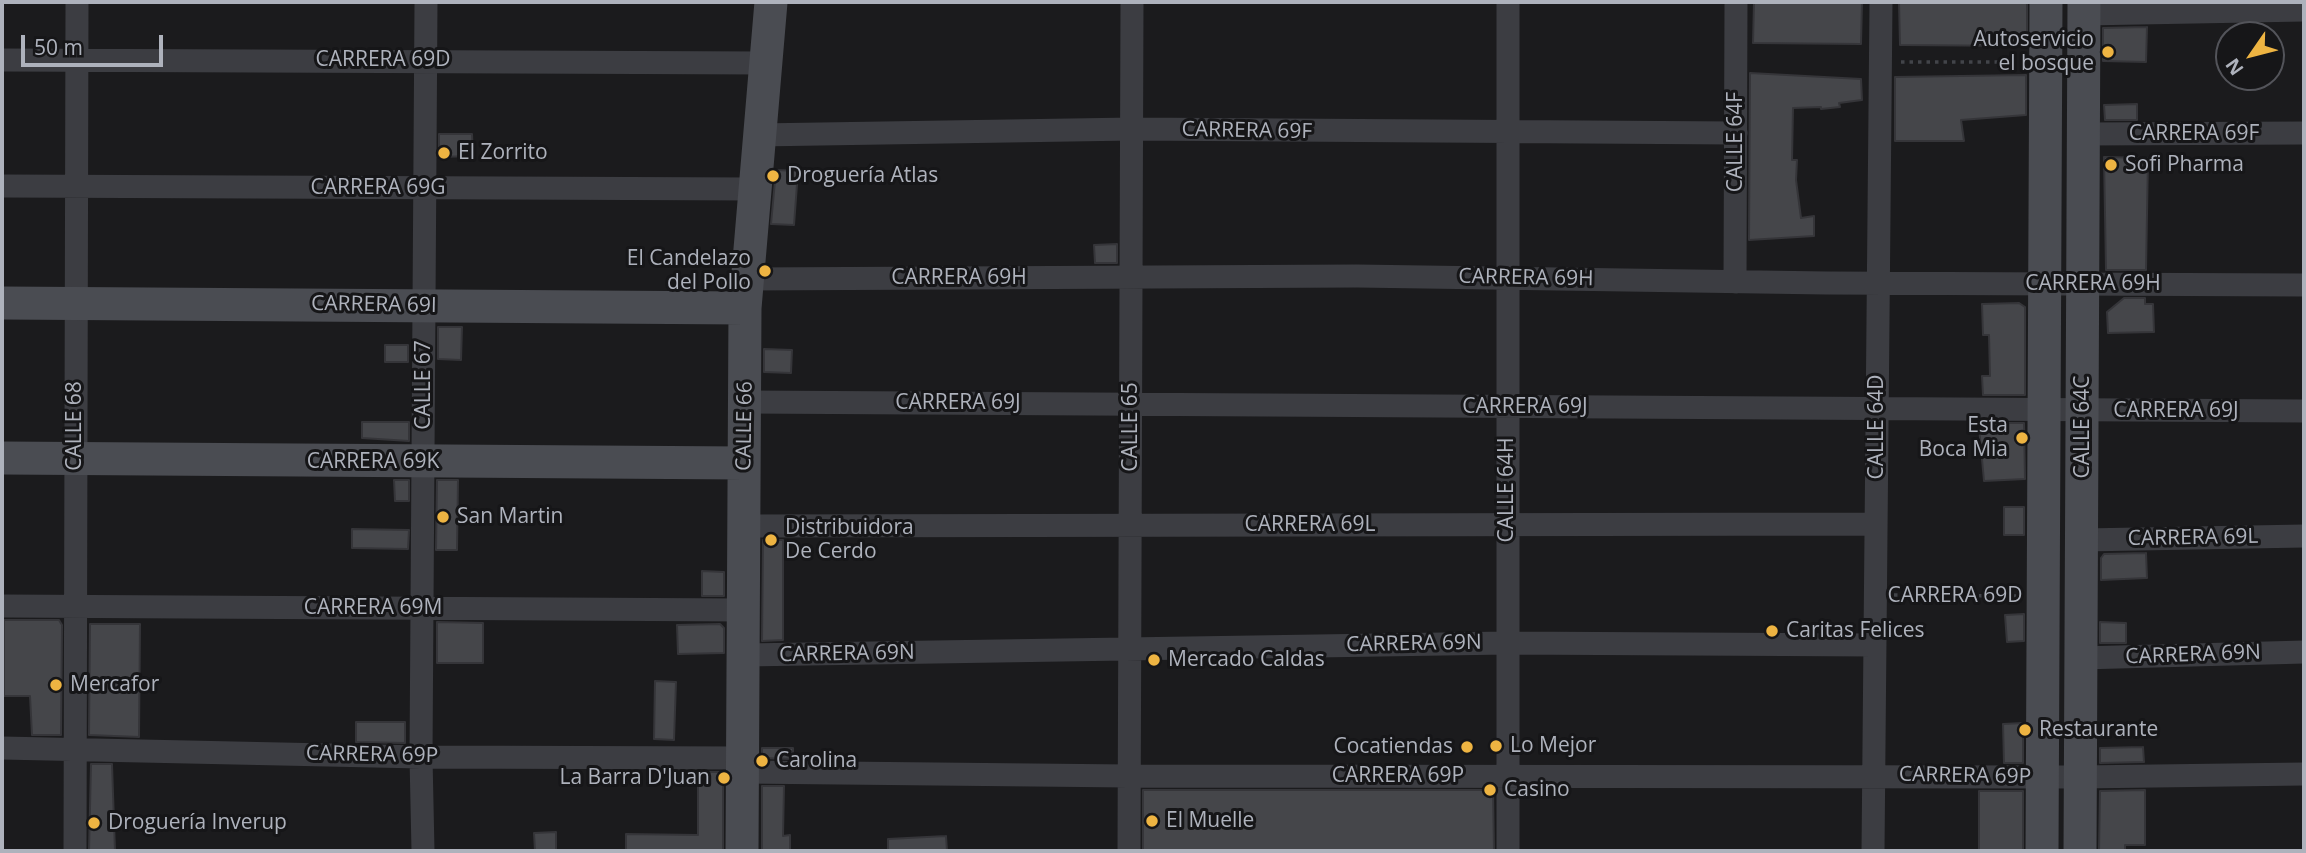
<!DOCTYPE html>
<html>
<head>
<meta charset="utf-8">
<style>
  body { margin:0 }
  #map { position:relative; width:2306px; height:853px; overflow:hidden; background:#1b1b1d; font-family:"Open Sans",sans-serif }
  canvas { display:block }
  .frame { position:absolute; inset:0; border:4px solid #aeb2bc; pointer-events:none }
  .north { position:absolute; left:2215px; top:21px; width:70px; height:70px; box-sizing:border-box; background:#161618; border:2px solid #53545a; border-radius:50%; rotate:235deg; font-size:19px; font-weight:700; line-height:28px; text-align:center; color:#aeb2bc }
  .north::after { content:''; display:block; margin:auto; width:24px; height:32px; background:#eeb442; clip-path:polygon(50% 0,100% 100%,50% 72%,0 100%) }
  .scale { position:absolute; left:21px; top:35px; width:142px; height:32px; box-sizing:border-box; border:4px solid #aeb2bc; border-top:0; padding-left:9px; font-size:21px; line-height:24px; white-space:nowrap; color:#aeb2bc; -webkit-text-stroke:5px #161618; paint-order:stroke }
</style>
</head>
<body>
<div id="map">
<canvas width="2306" height="853"></canvas>
<div class="frame"></div>
<div class="north">N</div>
<div class="scale">50 m</div>
</div>
<script>
const ctx = document.querySelector('canvas').getContext('2d');
ctx.lineJoin = 'round';
function paint(path, color) { ctx.fillStyle = color; ctx.fill(path, 'evenodd'); }
const shape = rows => new Path2D(rows.map(r => 'M' + r).join(''));
function stroke(path, color, width, dash) { ctx.strokeStyle = color; ctx.lineWidth = width; ctx.lineCap = dash ? 'butt' : 'round'; ctx.setLineDash(dash || []); ctx.stroke(path); }
function write(font, color, halo, rows, align = 'center') {
  ctx.font = font + ' "Open Sans",sans-serif'; ctx.lineWidth = 6; ctx.setLineDash([]); ctx.textBaseline = 'middle'; ctx.strokeStyle = halo; ctx.fillStyle = color; for (const [text, x, y, turn = 0] of rows) {
    ctx.save(); ctx.translate(x, y); ctx.rotate((+turn || 0) * Math.PI / 180); ctx.textAlign = isNaN(turn) ? turn : align; if (halo) ctx.strokeText(text, 0, 0); ctx.fillText(text, 0, 0); ctx.restore();
  }
}
const building = shape([
  [1754,2,1862,2,1861,44,1753,43,1754,2],
  [1899,2,2027,2,2027,46,1900,45,1899,2],
  [2147,27,2146,62,2103,61,2103,28,2147,27],
  [1750,73,1861,79,1862,100,1839,103,1840,107,1821,109,1821,107,1793,108,1792,160,1797,160,1796,180,1801,218,1814,216,1814,236,1749,240,1750,73],
  [2026,75,2026,115,1961,120,1964,141,1895,141,1895,77,2026,75],
  [2137,104,2137,120,2105,120,2104,105,2137,104],
  [439,134,472,134,473,156,439,157,439,134],
  [2104,157,2148,158,2146,270,2106,270,2104,157],
  [776,170,798,171,794,225,771,224,776,170],
  [1117,244,1117,263,1095,263,1094,245,1117,244],
  [2124,298,2145,298,2145,304,2153,304,2154,332,2108,333,2107,312,2124,298],
  [2019,303,2025,307,2025,395,1983,395,1982,376,1990,376,1989,335,1983,335,1982,304,2019,303],
  [438,327,462,327,461,360,438,359,438,327],
  [385,345,408,345,408,362,385,362,385,345],
  [764,349,792,350,791,373,764,372,764,349],
  [362,422,409,422,409,441,362,438,362,422],
  [1983,423,2024,423,2025,479,1984,481,1979,427,1983,427,1983,423],
  [394,480,409,480,409,501,395,501,394,480],
  [437,480,458,480,457,550,436,550,437,480],
  [2004,507,2024,507,2024,535,2004,535,2004,507],
  [352,529,409,530,408,549,352,548,352,529],
  [763,540,783,540,783,640,762,641,763,540],
  [2146,553,2147,578,2101,580,2101,558,2104,554,2146,553],
  [702,571,724,572,724,596,702,596,702,571],
  [2024,614,2024,641,2007,642,2005,615,2024,614],
  [4,620,59,620,62,625,61,735,32,735,30,696,4,696,4,620],
  [437,622,483,623,483,663,437,663,437,622],
  [2100,622,2126,623,2126,643,2100,643,2100,622],
  [90,624,140,624,139,737,89,735,90,624],
  [720,624,724,628,724,653,678,654,677,625,720,624],
  [655,681,676,682,674,740,654,739,655,681],
  [356,722,405,722,405,743,356,742,356,722],
  [2023,723,2023,763,2004,763,2003,724,2023,723],
  [2143,747,2144,762,2100,763,2100,748,2143,747],
  [762,748,793,748,793,759,762,758,762,748],
  [91,764,112,764,115,851,89,851,91,764],
  [698,772,723,772,723,851,626,851,626,834,698,835,698,772],
  [762,786,784,786,783,836,790,835,790,851,762,851,762,786],
  [1143,790,1493,790,1494,851,1143,851,1143,790],
  [2145,790,2145,845,2125,845,2125,851,2099,851,2100,791,2145,790],
  [1979,791,2023,791,2023,851,1979,851,1979,791],
  [556,832,556,851,535,851,534,833,556,832],
  [946,836,947,851,888,851,888,839,946,836]
]);
paint(building, '#45464a');
stroke(building, '#353539', 2);
stroke(shape([
  [1901,62,2020,62],
  [1894,595,2019,596]
]), '#424449', 3.5, [3.5, 5]);
stroke(shape([
  [2084,14,2304,10],
  [2,60,765,63],
  [2084,134,2304,133],
  [758,135,1133,129,1736,133],
  [2,186,754,189],
  [747,279,1357,276,1827,283,2304,285],
  [1735,282,1736,2],
  [745,402,2304,411],
  [744,526,1876,524],
  [2083,540,2304,536],
  [2,606,744,610],
  [744,655,1507,643,1875,645],
  [2081,658,2304,652],
  [2,748,421,757,743,758],
  [743,772,1129,776,2080,777,2304,774],
  [75,851,77,2],
  [423,851,421,757,426,2],
  [1129,851,1132,2],
  [1508,851,1508,2],
  [1873,851,1881,2]
]), '#3c3d42', 23);
stroke(shape([
  [2,303,745,308],
  [2,458,744,463],
  [742,851,745,308,771,2],
  [2042,851,2046,2],
  [2080,851,2084,2]
]), '#4a4c52', 33);
for (const [x, y, r, color] of [
  [2108,52,7,"#eeb442"],
  [444,153,7,"#eeb442"],
  [2111,165,7,"#eeb442"],
  [773,176,7,"#eeb442"],
  [765,271,7,"#eeb442"],
  [2022,438,7,"#eeb442"],
  [443,517,7,"#eeb442"],
  [771,540,7,"#eeb442"],
  [1772,631,7,"#eeb442"],
  [1154,660,7,"#eeb442"],
  [56,685,7,"#eeb442"],
  [2025,730,7,"#eeb442"],
  [1496,746,7,"#eeb442"],
  [1467,747,7,"#eeb442"],
  [762,761,7,"#eeb442"],
  [724,778,7,"#eeb442"],
  [1490,790,7,"#eeb442"],
  [1152,821,7,"#eeb442"],
  [94,823,7,"#eeb442"]
]) { const dot = new Path2D(); dot.arc(x, y, r, 0, 2 * Math.PI); ctx.fillStyle = color; ctx.fill(dot); stroke(dot, '#161618', 2.5); }
write('21px', '#aeb2bc', '#161618', [
  ["Autoservicio",2094,40,"right"],
  ["el bosque",2094,64,"right"],
  ["El Zorrito",458,153],
  ["Sofi Pharma",2125,165],
  ["Droguería Atlas",787,176],
  ["El Candelazo",751,259,"right"],
  ["del Pollo",751,283,"right"],
  ["Esta",2008,426,"right"],
  ["Boca Mia",2008,450,"right"],
  ["San Martin",457,517],
  ["Distribuidora",785,528],
  ["De Cerdo",785,552],
  ["Caritas Felices",1786,631],
  ["Mercado Caldas",1168,660],
  ["Mercafor",70,685],
  ["Restaurante",2039,730],
  ["Lo Mejor",1510,746],
  ["Cocatiendas",1453,747,"right"],
  ["Carolina",776,761],
  ["La Barra D'Juan",710,778,"right"],
  ["Casino",1504,790],
  ["El Muelle",1166,821],
  ["Droguería Inverup",108,823]
], 'left');
write('21px', '#aeb2bc', '#161618', [
  ["CARRERA 69D",383,60],
  ["CARRERA 69F",1247,131,1],
  ["CARRERA 69F",2194,134],
  ["CALLE 64F",1736,142,-90],
  ["CARRERA 69G",378,188],
  ["CARRERA 69H",959,278],
  ["CARRERA 69H",1526,278,1],
  ["CARRERA 69H",2093,284],
  ["CARRERA 69I",374,305,1],
  ["CALLE 67",424,385,-90],
  ["CARRERA 69J",958,403],
  ["CARRERA 69J",1525,407],
  ["CARRERA 69J",2176,411],
  ["CALLE 68",75,426,-90],
  ["CALLE 66",745,426,-89],
  ["CALLE 65",1131,427,-90],
  ["CALLE 64D",1877,427,-90],
  ["CALLE 64C",2083,427,-90],
  ["CARRERA 69K",373,462],
  ["CALLE 64H",1507,490,-90],
  ["CARRERA 69L",1310,525],
  ["CARRERA 69L",2193,538,-1],
  ["CARRERA 69D",1955,596],
  ["CARRERA 69M",373,608],
  ["CARRERA 69N",1414,644,-1],
  ["CARRERA 69N",847,654,-1],
  ["CARRERA 69N",2193,655,-2],
  ["CARRERA 69P",372,755,1],
  ["CARRERA 69P",1398,776],
  ["CARRERA 69P",1965,776,1]
]);
</script>
</body>
</html>
